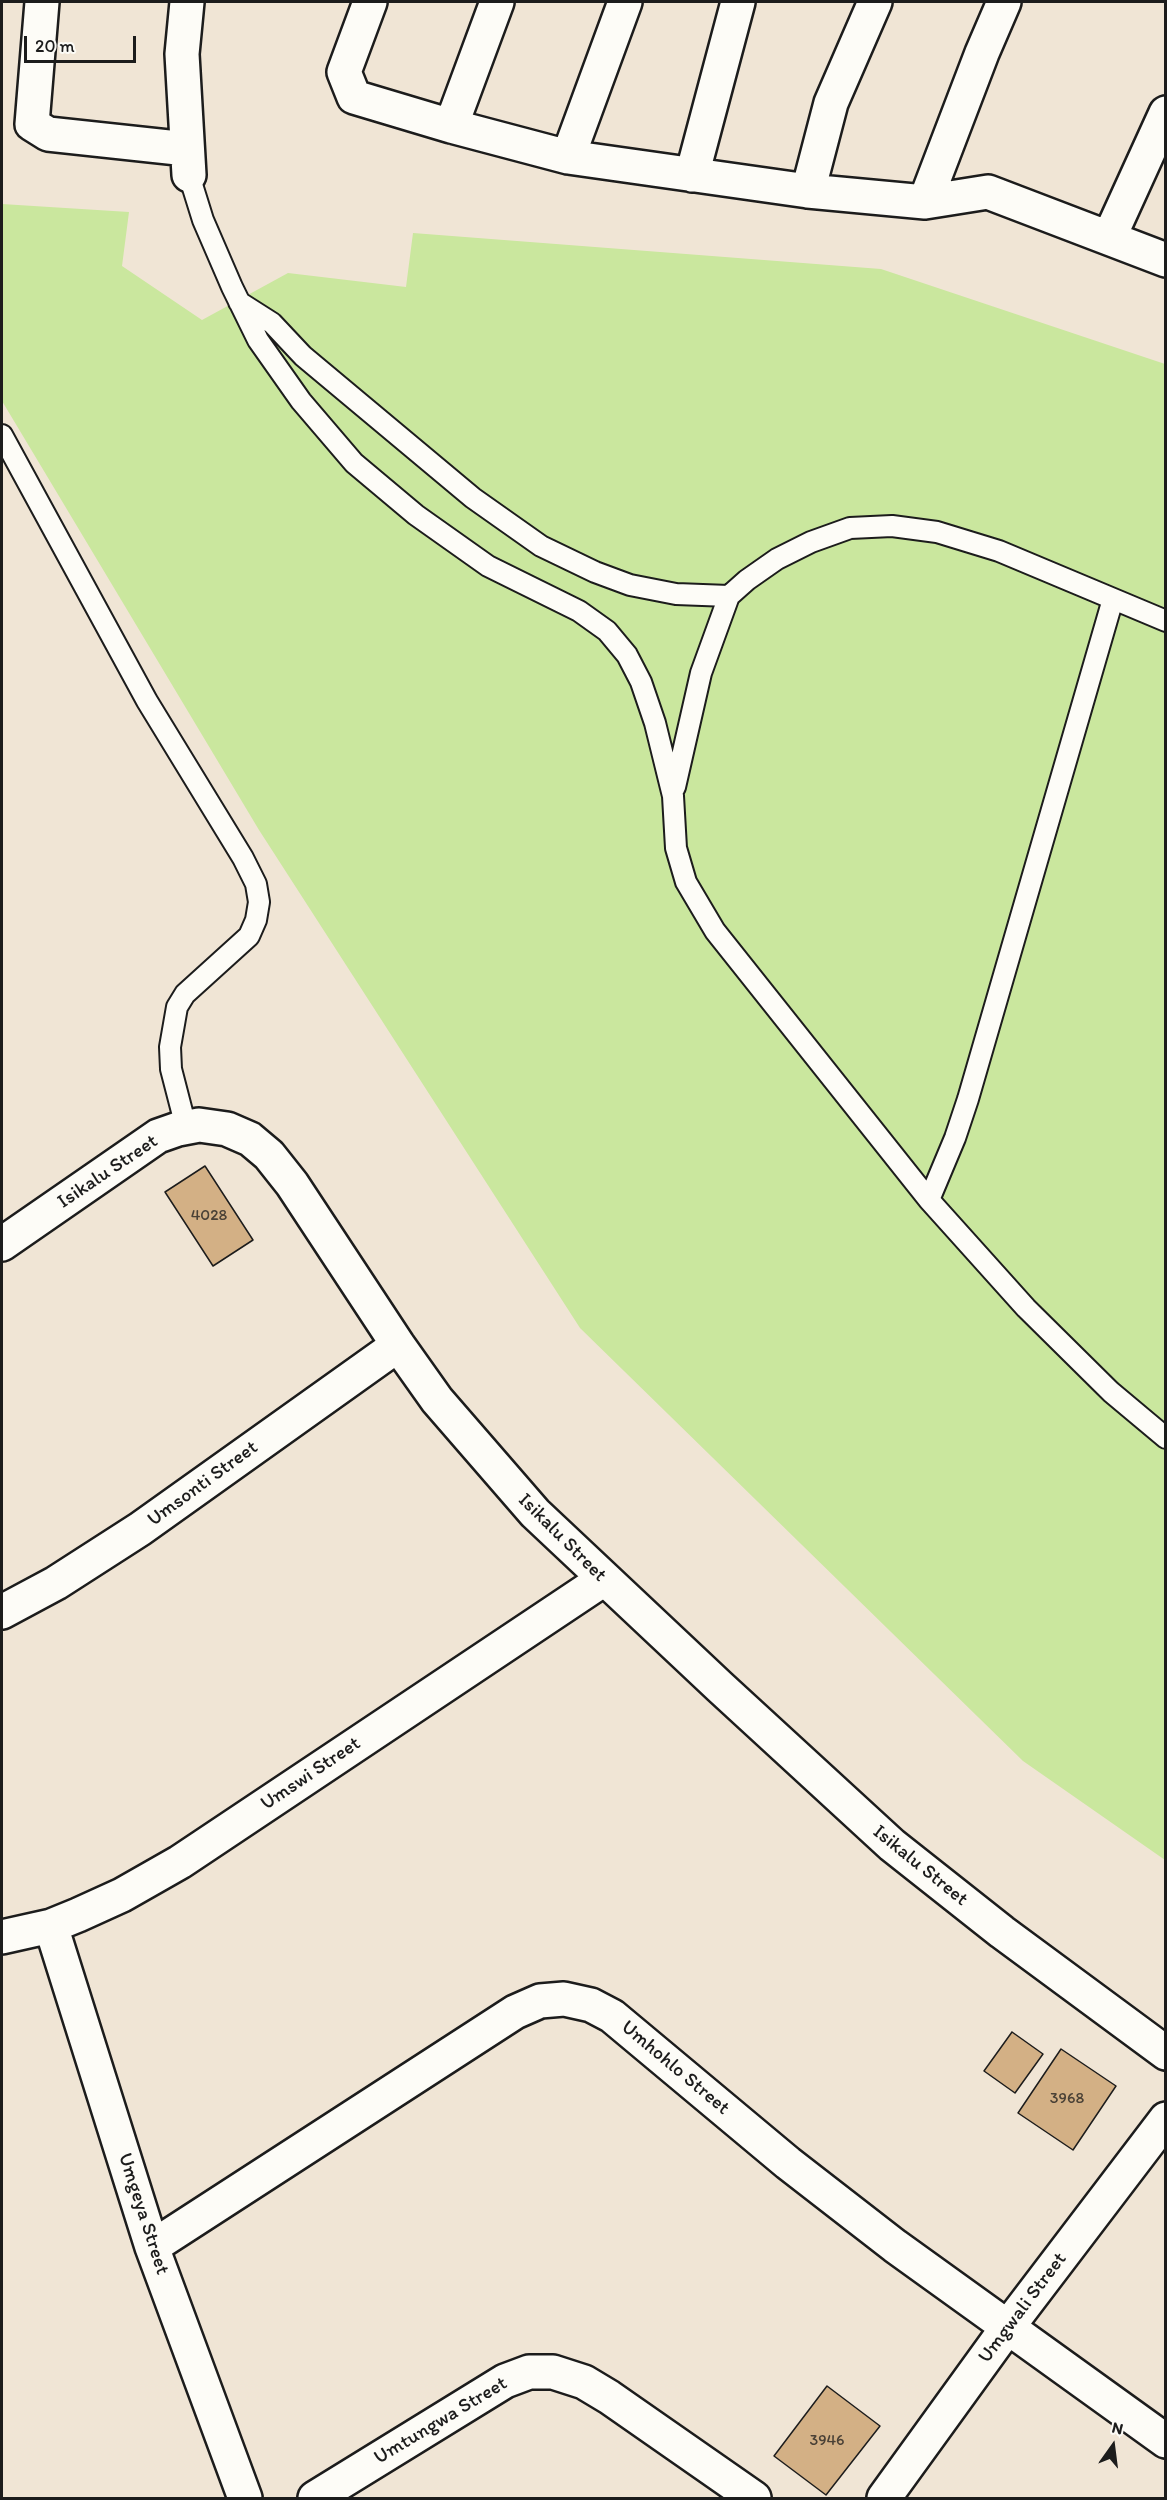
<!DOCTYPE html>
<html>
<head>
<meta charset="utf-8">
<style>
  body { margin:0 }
  #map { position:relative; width:1167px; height:2500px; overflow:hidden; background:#f0e5d5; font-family:Itim,sans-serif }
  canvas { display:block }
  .frame { position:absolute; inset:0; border:3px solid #1c1c1c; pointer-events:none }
  .north { position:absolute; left:1083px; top:2416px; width:60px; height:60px; -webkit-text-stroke:4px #fdfcf7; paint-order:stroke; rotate:14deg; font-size:16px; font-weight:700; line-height:24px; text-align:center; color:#1c1c1c }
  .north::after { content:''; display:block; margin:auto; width:21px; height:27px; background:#1c1c1c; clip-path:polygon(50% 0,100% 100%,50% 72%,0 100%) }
  .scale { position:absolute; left:24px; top:36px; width:112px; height:27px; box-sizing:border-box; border:3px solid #1c1c1c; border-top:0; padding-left:8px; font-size:18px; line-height:21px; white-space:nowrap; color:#1c1c1c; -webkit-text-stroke:4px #fdfcf7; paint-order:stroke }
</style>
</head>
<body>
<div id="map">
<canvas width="1167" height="2500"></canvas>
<div class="frame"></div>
<div class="north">N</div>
<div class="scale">20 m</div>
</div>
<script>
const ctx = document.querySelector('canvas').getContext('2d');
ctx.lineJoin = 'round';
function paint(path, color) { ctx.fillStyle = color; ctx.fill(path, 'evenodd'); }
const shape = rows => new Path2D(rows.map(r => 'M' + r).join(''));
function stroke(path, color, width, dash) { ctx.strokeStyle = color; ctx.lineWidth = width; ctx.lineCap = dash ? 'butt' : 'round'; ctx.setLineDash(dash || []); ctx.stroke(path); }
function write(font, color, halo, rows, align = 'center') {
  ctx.font = font + ' Itim,sans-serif'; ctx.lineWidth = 6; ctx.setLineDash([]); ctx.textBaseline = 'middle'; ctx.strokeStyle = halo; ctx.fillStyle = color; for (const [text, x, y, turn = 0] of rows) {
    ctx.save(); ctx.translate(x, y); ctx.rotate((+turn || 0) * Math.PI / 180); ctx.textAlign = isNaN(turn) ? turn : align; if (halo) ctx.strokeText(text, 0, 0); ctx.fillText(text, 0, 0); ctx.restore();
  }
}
paint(shape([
  [2,204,129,212,122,266,202,320,288,273,406,287,413,233,881,269,1165,364,1165,1860,1023,1761,580,1328,259,830,2,401]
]), '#cae79e');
const building = shape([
  [205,1166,253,1240,213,1266,165,1192,205,1166],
  [1012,2032,1043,2054,1015,2093,984,2071,1012,2032],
  [1061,2049,1116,2086,1073,2150,1018,2113,1061,2049],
  [827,2386,880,2426,826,2495,774,2456,827,2386]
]);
paint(building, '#d3b085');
stroke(building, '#1c1c1c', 1.5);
const service = shape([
  [189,175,203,220,232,287,258,340,301,401,354,463,416,515,488,566,579,611,607,631,627,655,641,682,655,723,673,796,676,848,686,882,715,931,929,1200,1026,1308,1111,1392,1166,1438],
  [239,302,272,323,303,356,473,498,541,546,595,572,630,585,676,594,729,596],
  [2,435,147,701,243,858,256,884,259,902,256,920,249,936,185,994,177,1007,170,1047,171,1069,186,1127],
  [675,787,701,673,729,596,747,580,777,559,811,542,850,528,892,526,937,532,999,551,1166,621],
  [929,1200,955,1138,968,1099,1113,599]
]);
const minor = shape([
  [42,2,32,124,48,134,187,149],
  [187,2,182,54,189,175],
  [370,2,344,72,354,97,451,126,568,157,808,191,925,202,988,192,1166,260],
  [451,126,497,2],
  [568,157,625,2],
  [692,175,738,2],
  [808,191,831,103,875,2],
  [925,202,982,53,1004,2],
  [1109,238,1166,113],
  [2,1244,158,1136,178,1129,199,1125,227,1129,250,1139,269,1155,292,1184,398,1345,437,1400,535,1513,720,1687,892,1845,1002,1932,1166,2053],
  [2,1612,56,1583,140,1529,398,1345],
  [51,1926,152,2247,245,2498],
  [2,1937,51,1926,78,1915,122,1895,180,1862,604,1579],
  [152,2247,515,2012,540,2001,564,1999,591,2005,612,2016,788,2163,895,2246,1166,2441],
  [315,2498,505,2381,529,2372,553,2372,584,2382,609,2397,754,2498],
  [884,2498,1007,2328,1166,2119]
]);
stroke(service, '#1c1c1c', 24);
stroke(minor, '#1c1c1c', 38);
stroke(service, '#fdfcf7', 20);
stroke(minor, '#fdfcf7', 33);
write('16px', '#4a4136', null, [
  ["4028",209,1216],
  ["3968",1067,2099],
  ["3946",827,2441]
]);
write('20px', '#1c1c1c', '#fdfcf7', [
  ["Isikalu Street",108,1172,-34],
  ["Umsonti Street",203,1484,-36],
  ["Isikalu Street",562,1538,45],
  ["Umswi Street",311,1774,-34],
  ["Isikalu Street",920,1866,39],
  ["Umhohlo Street",675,2068,40],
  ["Umgeya Street",143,2214,72],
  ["Umgwali Street",1023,2308,-53],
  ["Umtungwa Street",441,2421,-31]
]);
</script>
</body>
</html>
